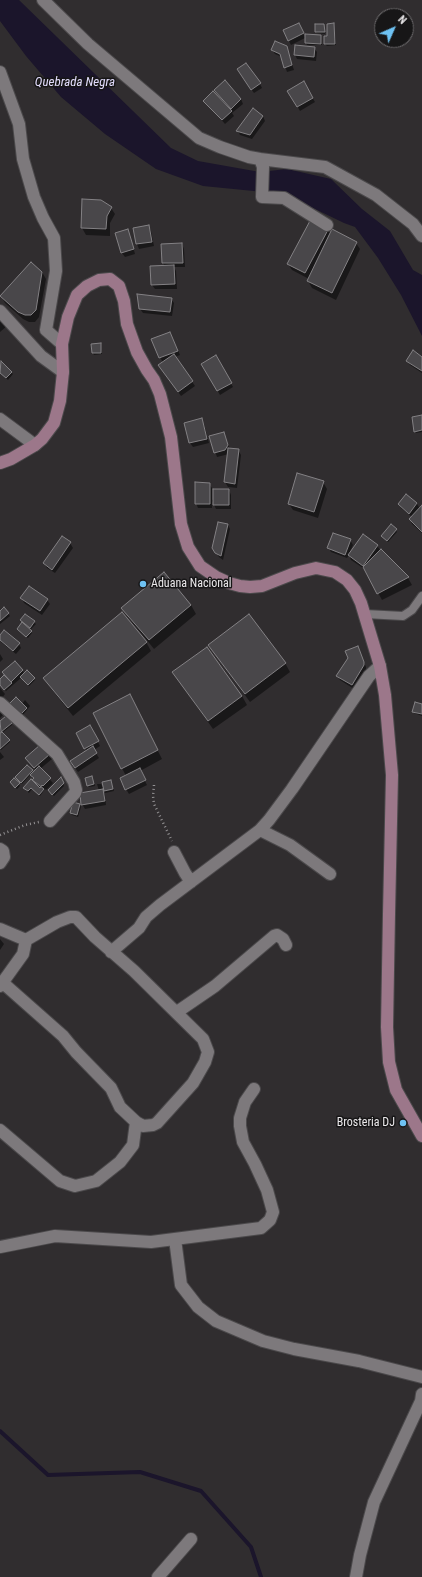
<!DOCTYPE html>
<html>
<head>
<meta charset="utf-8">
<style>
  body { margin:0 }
  #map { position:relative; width:422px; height:1577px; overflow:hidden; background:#302d2f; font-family:"Roboto Condensed",sans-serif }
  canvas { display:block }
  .north { position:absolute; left:374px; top:8px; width:40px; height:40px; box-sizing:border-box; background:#171617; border:1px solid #6c6a6c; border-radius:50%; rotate:45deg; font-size:11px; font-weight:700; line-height:16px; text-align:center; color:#ebe9eb }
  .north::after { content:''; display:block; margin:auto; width:14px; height:18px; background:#6ec2f3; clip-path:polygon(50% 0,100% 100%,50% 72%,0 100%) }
</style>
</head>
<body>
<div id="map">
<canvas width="422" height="1577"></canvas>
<div class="north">N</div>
</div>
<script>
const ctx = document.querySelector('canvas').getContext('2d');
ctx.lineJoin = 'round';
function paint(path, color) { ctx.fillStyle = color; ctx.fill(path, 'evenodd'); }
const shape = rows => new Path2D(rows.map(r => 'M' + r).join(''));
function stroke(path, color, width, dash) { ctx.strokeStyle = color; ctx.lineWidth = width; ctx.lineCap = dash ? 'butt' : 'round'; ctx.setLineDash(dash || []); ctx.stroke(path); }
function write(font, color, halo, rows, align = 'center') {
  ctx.font = font + ' "Roboto Condensed",sans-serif'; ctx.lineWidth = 3; ctx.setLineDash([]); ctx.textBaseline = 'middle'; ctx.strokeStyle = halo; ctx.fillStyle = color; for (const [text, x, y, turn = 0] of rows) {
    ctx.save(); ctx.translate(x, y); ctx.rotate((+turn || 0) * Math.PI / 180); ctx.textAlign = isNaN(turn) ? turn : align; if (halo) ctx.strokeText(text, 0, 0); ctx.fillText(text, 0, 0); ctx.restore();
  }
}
paint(shape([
  [0,0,19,0,171,148,198,161,260,172,287,169,331,179,362,209,390,231,413,270,422,275,422,336,401,295,378,258,355,227,344,223,284,194,203,186,156,169,105,134,61,97,26,56,0,21]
]), '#1b152b');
paint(shape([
  [334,24,336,45,327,46,325,44],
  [324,25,325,34,317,33,316,32],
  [301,28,305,38,291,45,284,31],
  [321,36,322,45,307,45,306,43],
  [286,47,294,70,287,72,282,57,275,54,272,50],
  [314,48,317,52,316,61,297,59,295,55],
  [240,74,260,84,262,88,254,93],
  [303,83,315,102,300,111,289,91],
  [215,90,241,99,243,104,232,113,234,116,225,124,205,101,220,98],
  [263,116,265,121,252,139,240,135,238,131],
  [111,208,115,214,110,223,110,236,86,235,82,228],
  [149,226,151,231,154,246,139,249,137,244,134,229],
  [328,229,331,234,356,243,360,249,336,300,312,288,308,281,309,279,292,270,288,264],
  [130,235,135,254,125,257,122,253],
  [182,244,184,249,185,267,174,267,176,271,177,289,155,289,152,285,165,267,163,263],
  [42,272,46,279,39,317,35,322,29,322,23,319,5,303,1,296],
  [171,299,174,303,172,316,143,313,140,309],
  [0,317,7,326,0,332],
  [172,337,180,355,175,357,195,386,181,396,162,369,163,363,152,340],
  [100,344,102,354,94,355,93,353],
  [216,357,233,387,220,395,203,364],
  [422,358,422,373,410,365,407,361],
  [1,363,13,374,8,380,0,372],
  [422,417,422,432,416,433,415,431],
  [201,420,204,424,209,443,193,447,190,443,185,423],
  [224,433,230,449,238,450,241,455,237,488,228,487,225,482,229,454,217,457,210,437],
  [323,482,327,489,318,518,293,510,289,504],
  [209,484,212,488,212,500,229,490,231,495,231,509,216,509,212,501,212,508,198,508,196,503],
  [406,495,417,504,420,509,422,507,422,533,412,524,410,519,412,517,401,508,399,504],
  [228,525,230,529,223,560,219,557,213,548],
  [396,530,397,532,388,542,382,536],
  [350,540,353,545,349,554,377,546,381,551,408,578,412,585,382,600,366,570,351,560,349,555,347,558,331,552,329,548],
  [70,543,73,548,55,573,47,568,44,563],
  [22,598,47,600,50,604,42,615,24,603],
  [191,605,196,614,154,649,128,617,123,608],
  [4,609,10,616,0,624,0,613],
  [25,615,36,624,31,629,26,625,25,626,32,633,28,638,18,629,23,623,21,620],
  [0,636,19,644,21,648,16,654,1,642],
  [146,642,151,651,73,716,50,687,45,678],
  [209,646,285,663,290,672,250,702],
  [358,647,366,667,366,670,354,689,340,680,337,676],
  [0,654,3,659,0,662],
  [15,662,25,674,35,680,29,686,21,678,6,691,0,684,0,680],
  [173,672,242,696,247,705,213,729],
  [0,688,5,694,2,698,0,696],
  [25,700,30,706,23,715,13,705,22,704],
  [134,704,162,759,140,771,147,785,129,794,126,789,126,776,94,713],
  [422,705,422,716,414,713,413,711],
  [0,710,3,715,0,718],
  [6,717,12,725,2,733,10,742,1,750,0,749,0,735,2,733,0,730,0,723],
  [90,726,100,746,94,750,99,758,78,772,74,766,87,752,77,733],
  [0,752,4,757,0,760],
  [49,755,52,759,40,769,53,783,46,790,45,789,40,796,32,789,29,793,26,790,34,779,31,774,22,784,17,779,32,771,33,773,36,770,27,759],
  [92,777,95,786,89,787,88,785],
  [61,778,64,786,54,796,50,792],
  [111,781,114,791,105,793,103,783],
  [12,784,19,784,20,786,17,789],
  [97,784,101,784,104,789,102,790,105,795,106,805,85,809,82,804,99,791],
  [80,805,81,807,78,817,72,815,71,813],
  [0,939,4,944,0,950]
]), '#0007');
stroke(shape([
  [0,1431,48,1475,140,1472,201,1491,251,1547,261,1577]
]), '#1b152b', 4);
const building = shape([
  [299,23,304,33,288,41,283,30,299,23],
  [334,23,335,44,324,44,324,36,327,36,327,24,334,23],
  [315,24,324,24,325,32,315,32,315,24],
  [305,34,321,35,321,44,305,43,305,34],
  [275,41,287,46,292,65,284,68,280,54,271,50,275,41],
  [295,45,315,47,314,57,294,55,295,45],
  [246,63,261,83,251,90,237,69,246,63],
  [225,80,241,99,231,109,214,90,225,80],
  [304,81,313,98,297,107,287,91,304,81],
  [213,91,232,111,222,120,203,101,213,91],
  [253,108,263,116,250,135,236,131,253,108],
  [82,199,101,200,112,207,107,216,106,229,81,228,82,199],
  [311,219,329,228,305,273,287,264,311,219],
  [149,225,152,242,136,244,133,228,149,225],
  [128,229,134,249,121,253,115,233,128,229],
  [332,229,357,242,332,293,307,281,332,229],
  [182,243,183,263,162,263,161,244,182,243],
  [31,262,42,272,36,310,31,315,25,315,18,312,0,296,31,262],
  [174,265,175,284,151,285,150,266,174,265],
  [137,294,172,298,170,312,139,309,137,294],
  [170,332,178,351,159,358,151,339,170,332],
  [101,343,101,353,92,353,91,344,101,343],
  [413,350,422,357,422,371,406,361,413,350],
  [174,354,193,381,178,392,158,365,174,354],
  [216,355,232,383,217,391,201,364,216,355],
  [1,361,12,372,6,378,0,373,1,361],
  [422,415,422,430,414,432,412,417,422,415],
  [202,418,207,439,189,443,184,423,202,418],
  [224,432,228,445,225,450,214,453,209,436,224,432],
  [228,448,239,449,235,484,224,482,228,448],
  [297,473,324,481,314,512,288,504,297,473],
  [195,482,210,483,210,504,195,504,195,482],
  [213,489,229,489,229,505,213,505,213,489],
  [406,494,417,503,409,514,398,504,406,494],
  [422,505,422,532,409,519,422,505],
  [218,522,228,524,221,556,215,553,212,548,218,522],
  [391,524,397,529,387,541,381,536,391,524],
  [333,533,351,539,345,555,327,548,333,533],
  [363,534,378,545,363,566,348,555,363,534],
  [62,536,71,542,52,570,43,563,62,536],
  [381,549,409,577,377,594,363,567,381,549],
  [164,572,191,605,149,640,121,608,164,572],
  [29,586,48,599,40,611,20,598,29,586],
  [4,607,9,613,0,621,0,611,4,607],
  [122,612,147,642,68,708,43,678,122,612],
  [25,614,35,621,30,628,20,620,25,614],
  [249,614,286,663,245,694,208,645,249,614],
  [22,622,32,631,26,637,17,629,22,622],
  [4,630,20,643,13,651,0,640,0,635,4,630],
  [358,646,364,662,364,665,352,685,336,676,348,658,345,651,358,646],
  [207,647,242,696,208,721,172,672,207,647],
  [15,661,23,670,11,682,2,672,15,661],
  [27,670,35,678,28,685,20,677,27,670],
  [4,675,12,683,4,690,0,685,0,679,4,675],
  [130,694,158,750,121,769,93,713,130,694],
  [16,697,27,708,21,714,10,703,16,697],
  [415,702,422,704,422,714,412,712,415,702],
  [6,716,12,723,1,732,0,721,6,716],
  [90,725,99,741,84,749,76,733,90,725],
  [2,732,10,740,0,749,0,733,2,732],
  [40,745,50,754,34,768,25,758,40,745],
  [93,746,97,753,75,768,70,761,93,746],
  [27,765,33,770,21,783,15,777,27,765],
  [39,766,51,778,43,786,42,785,40,788,32,780,34,778,30,775,39,766],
  [140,768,146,780,125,790,120,778,140,768],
  [92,776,94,784,87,786,85,778,92,776],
  [61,777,64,783,52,795,48,790,61,777],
  [14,778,20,783,15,788,10,782,14,778],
  [31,779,44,789,39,795,31,788,28,791,23,788,31,779],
  [111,780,113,789,104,791,102,782,111,780],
  [103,789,105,801,81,805,80,793,103,789],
  [73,802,80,804,77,815,70,813,73,802]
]);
paint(building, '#49474a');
stroke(building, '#838184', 1);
const lane = shape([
  [365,614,403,616,412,610,422,596]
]);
const street = shape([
  [43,0,88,44,199,138,220,147,249,157,260,159,263,167,262,197,284,198,327,225],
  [0,72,19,124,23,159,34,197,43,218,54,238,56,271,46,330,62,344],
  [260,159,325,167,376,195,413,224,422,236],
  [0,311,41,356,63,372],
  [0,419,35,445],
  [0,703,57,754,74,782,76,790,75,793,50,821],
  [260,830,290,845,330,874],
  [0,849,3,851,4,857,0,863],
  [174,852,185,873,191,882],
  [0,929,26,940,57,922,70,917,76,917,95,937,134,971,203,1039,208,1052,205,1062,193,1083,157,1123,153,1125,143,1126,136,1122,120,1107,111,1088,76,1052,63,1036,3,983],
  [111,952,139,928,146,917,160,905,260,830,269,820,292,789,369,676,380,666],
  [0,986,23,954,26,940],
  [177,1012,215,986,274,936,277,935,283,939,286,945],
  [0,1130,60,1181,75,1186,96,1181,120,1162,133,1145,136,1122],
  [175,1239,181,1285,198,1307,216,1321,263,1341,294,1349,359,1361,422,1377],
  [0,1247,55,1236,151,1242,261,1228,270,1220,273,1212,267,1190,255,1164,243,1142,240,1126,240,1118,245,1102,254,1089],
  [158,1577,191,1539],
  [356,1577,360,1555,374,1502,421,1401,422,1394]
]);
const secondary = shape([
  [0,463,11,459,35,445,42,439,54,423,60,401,63,372,62,344,68,317,77,295,87,286,99,280,110,279,119,286,124,301,127,324,137,352,147,370,154,380,160,394,171,437,181,524,188,547,200,566,216,577,229,583,240,586,250,587,262,586,295,573,316,568,335,572,347,580,355,590,361,603,380,666,385,695,392,775,389,914,387,1027,389,1062,396,1090,422,1136]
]);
stroke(lane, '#4b494b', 10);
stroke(street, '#4b494b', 14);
stroke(secondary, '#4b494b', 14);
stroke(shape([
  [154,785,153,796,154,804,172,841],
  [0,835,25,825,39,822]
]), '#939193', 2.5, [1, 3]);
stroke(lane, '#7d797c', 8);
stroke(street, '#7d797c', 12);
stroke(secondary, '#9c778a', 12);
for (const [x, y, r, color] of [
  [143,584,4,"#6ec2f3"],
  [403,1123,4,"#6ec2f3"]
]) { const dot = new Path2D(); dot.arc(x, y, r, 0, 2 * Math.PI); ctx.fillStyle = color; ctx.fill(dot); stroke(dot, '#171617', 1.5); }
write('12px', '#ebe9eb', '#171617', [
  ["Aduana Nacional",151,584],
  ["Brosteria DJ",395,1123,"right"]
], 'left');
write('italic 13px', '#e2dcfc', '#171617', [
  ["Quebrada Negra",75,83]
]);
</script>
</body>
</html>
